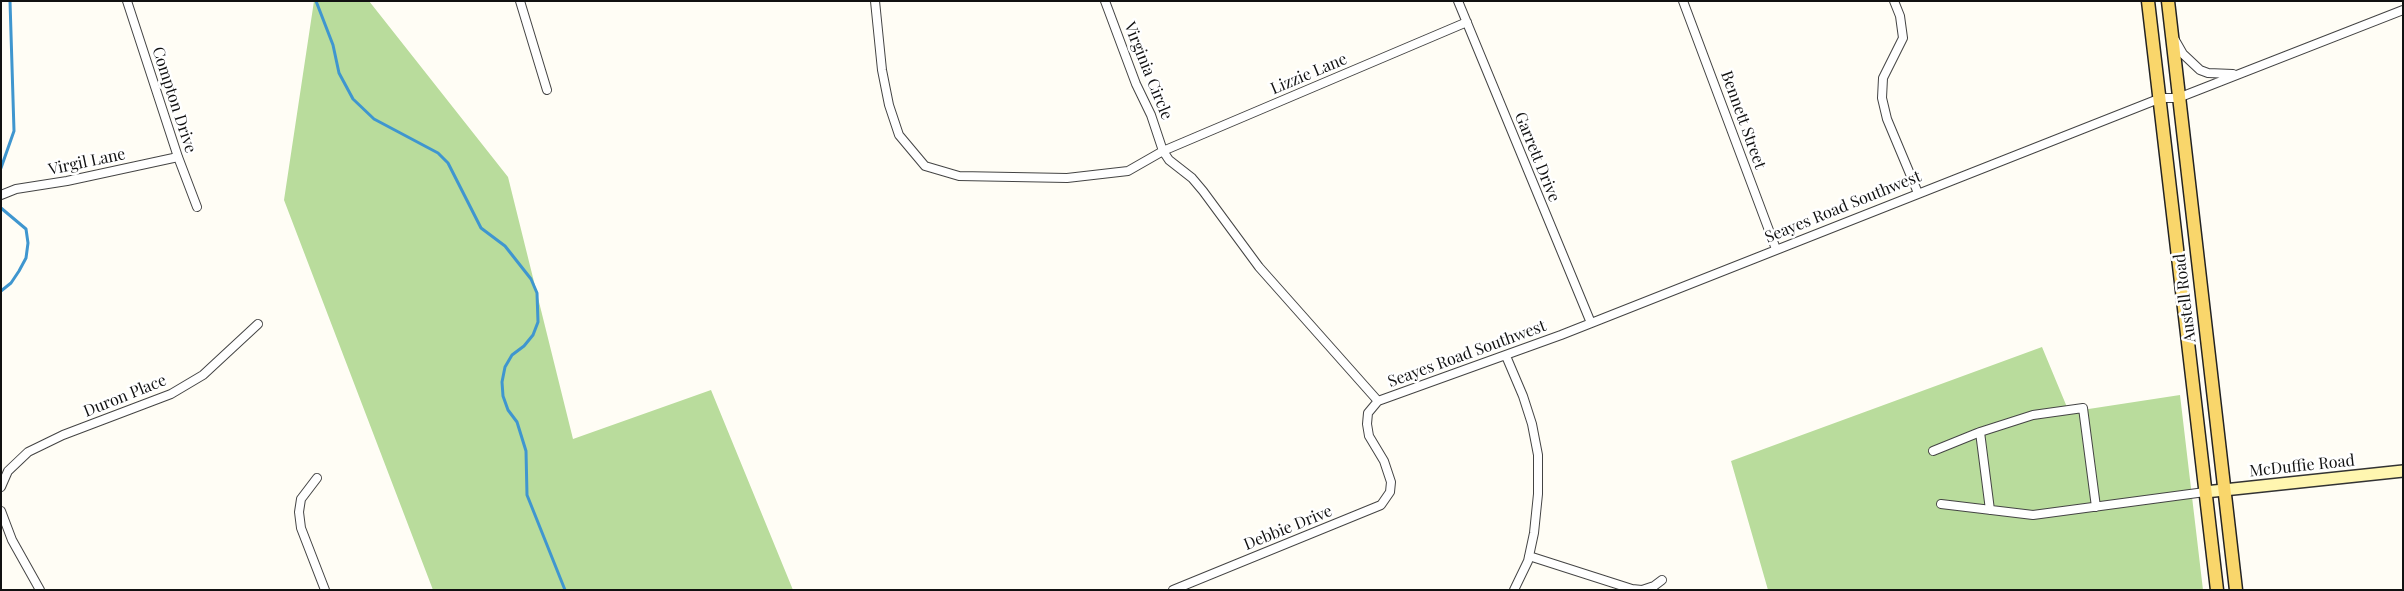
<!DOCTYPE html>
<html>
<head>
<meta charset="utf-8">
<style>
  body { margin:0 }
  #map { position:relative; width:2404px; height:591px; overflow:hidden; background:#fffdf5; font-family:"Playfair Display",serif }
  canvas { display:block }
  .frame { position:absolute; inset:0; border:2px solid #111; pointer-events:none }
</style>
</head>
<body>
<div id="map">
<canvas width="2404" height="591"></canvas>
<div class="frame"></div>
</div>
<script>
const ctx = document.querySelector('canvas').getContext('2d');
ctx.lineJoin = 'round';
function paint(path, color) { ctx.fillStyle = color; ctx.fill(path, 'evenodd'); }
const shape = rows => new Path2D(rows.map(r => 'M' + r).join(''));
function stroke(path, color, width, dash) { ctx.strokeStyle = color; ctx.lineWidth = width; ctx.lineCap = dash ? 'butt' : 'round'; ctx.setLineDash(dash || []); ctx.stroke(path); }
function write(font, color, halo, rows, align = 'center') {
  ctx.font = font + ' "Playfair Display",serif'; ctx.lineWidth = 5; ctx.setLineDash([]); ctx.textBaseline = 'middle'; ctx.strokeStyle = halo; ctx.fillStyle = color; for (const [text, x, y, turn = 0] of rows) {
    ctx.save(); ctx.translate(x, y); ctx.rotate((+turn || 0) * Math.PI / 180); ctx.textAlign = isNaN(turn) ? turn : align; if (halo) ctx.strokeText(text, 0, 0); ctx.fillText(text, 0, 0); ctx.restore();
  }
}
paint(shape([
  [314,1,369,1,508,177,573,439,711,390,793,590,433,590,284,200],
  [2042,347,2069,412,2180,395,2203,590,1768,590,1731,461]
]), '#b9dc9c');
stroke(shape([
  [316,1,333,45,339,73,353,99,374,119,438,153,448,163,481,228,505,246,531,279,537,293,538,322,533,335,524,346,512,355,505,367,502,382,503,396,508,410,517,422,526,451,527,495,565,590],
  [1,168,14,131,10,1],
  [1,208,26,229,28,243,26,258,19,271,11,283,1,291]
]), '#3f96cf', 3);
const street = shape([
  [127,1,178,157,197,207],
  [520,1,547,90],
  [875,1,882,70,889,105,899,135,925,166,959,176,1067,178,1128,171,1163,151,1467,22],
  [1105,1,1136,84,1151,115,1163,151,1169,160,1192,178,1203,191,1259,267,1378,401],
  [1458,1,1591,323],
  [1683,1,1776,249],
  [1894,1,1900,16,1903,38,1883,78,1882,98,1887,119,1918,193],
  [2175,40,2183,54,2200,70,2208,73,2233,74],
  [1,195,16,189,67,181,178,157],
  [1506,356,1523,396,1532,424,1538,455,1538,494,1534,533,1528,561,1514,590],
  [1378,401,1561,335,2161,98,2178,98,2403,10],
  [1980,432,1990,510],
  [1933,451,1980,432,2033,415,2083,408,2096,507],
  [317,478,301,499,299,512,301,528,325,590],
  [1,487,8,471,28,452,63,435,171,394,203,375,258,324],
  [1941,504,2033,515,2205,492],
  [1,511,12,540,40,590],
  [1529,556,1632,589,1642,590,1654,586,1662,580],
  [1173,590,1381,505,1390,492,1391,482,1384,461,1369,436,1367,424,1368,413,1378,401]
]);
const secondary = shape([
  [2205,492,2403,471]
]);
const primary = shape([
  [2148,1,2217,590],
  [2168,1,2236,590]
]);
stroke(street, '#444', 10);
stroke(secondary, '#333', 14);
stroke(primary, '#222', 15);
stroke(street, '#fff', 8);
stroke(secondary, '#fff6b0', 11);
stroke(primary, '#f9d66b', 12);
write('16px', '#111', '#fff', [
  ["Virginia Circle",1148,71,68],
  ["Lizzie Lane",1309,74,-23],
  ["Compton Drive",174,100,72],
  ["Bennett Street",1743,120,70],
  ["Garrett Drive",1537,157,68],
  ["Virgil Lane",87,162,-12],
  ["Seayes Road Southwest",1843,207,-22],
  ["Austell Road",2185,298,-97],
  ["Seayes Road Southwest",1467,354,-20],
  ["Duron Place",125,396,-22],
  ["McDuffie Road",2302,466,-6],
  ["Debbie Drive",1288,528,-22]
]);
</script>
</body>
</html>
